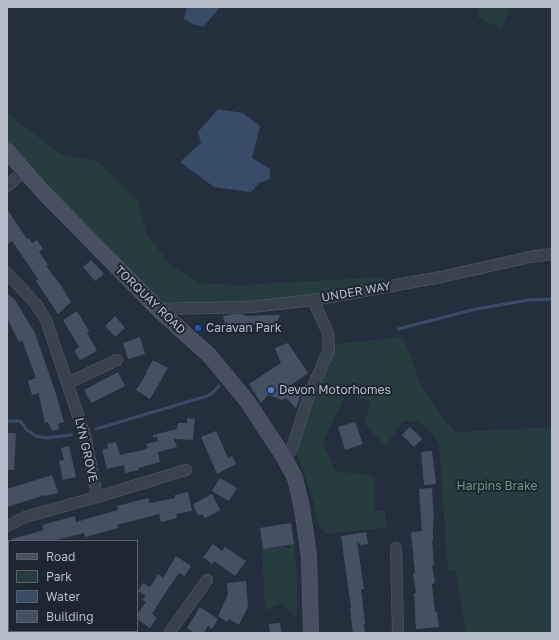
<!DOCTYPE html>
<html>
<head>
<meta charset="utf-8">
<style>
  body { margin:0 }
  #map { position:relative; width:559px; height:640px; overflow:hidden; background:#242f3e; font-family:"Golos Text",sans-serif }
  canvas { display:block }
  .frame { position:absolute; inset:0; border:8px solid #b4bcc9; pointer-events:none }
  .legend { position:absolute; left:8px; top:540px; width:130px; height:92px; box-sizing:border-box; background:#1d2633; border:1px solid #59626f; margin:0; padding:5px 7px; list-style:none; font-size:12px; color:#b4bcc9 }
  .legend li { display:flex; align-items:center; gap:8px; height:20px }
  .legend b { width:20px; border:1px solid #59626f }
</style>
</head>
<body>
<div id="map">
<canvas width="559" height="640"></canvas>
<div class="frame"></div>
<ul class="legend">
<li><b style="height:5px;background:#465061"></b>Road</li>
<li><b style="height:11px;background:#263c3f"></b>Park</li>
<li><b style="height:11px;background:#394c67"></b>Water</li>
<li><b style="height:11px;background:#455162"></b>Building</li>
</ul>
</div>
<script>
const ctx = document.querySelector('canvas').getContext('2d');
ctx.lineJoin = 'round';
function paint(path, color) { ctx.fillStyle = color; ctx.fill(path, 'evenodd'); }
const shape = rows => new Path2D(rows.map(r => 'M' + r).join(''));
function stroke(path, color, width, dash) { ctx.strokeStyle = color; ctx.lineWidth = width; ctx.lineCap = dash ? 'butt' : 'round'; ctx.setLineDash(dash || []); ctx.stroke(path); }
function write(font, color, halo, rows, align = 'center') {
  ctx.font = font + ' "Golos Text",sans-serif'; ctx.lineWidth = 4; ctx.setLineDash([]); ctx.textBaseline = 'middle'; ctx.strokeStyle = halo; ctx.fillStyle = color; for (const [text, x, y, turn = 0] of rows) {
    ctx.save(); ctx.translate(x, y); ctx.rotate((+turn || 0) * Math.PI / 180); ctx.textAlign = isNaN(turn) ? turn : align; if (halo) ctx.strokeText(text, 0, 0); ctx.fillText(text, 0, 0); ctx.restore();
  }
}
paint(shape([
  [480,7,510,7,502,29,477,17],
  [7,113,60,154,97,161,108,171,137,200,147,234,169,264,200,283,241,285,386,277,377,288,333,295,158,309,7,150],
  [403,337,421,385,442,417,456,432,552,427,552,633,466,633,455,571,448,571,439,444,432,433,418,421,403,421,385,446,364,423,371,402,347,393,333,420,323,442,335,471,375,476,374,510,385,511,386,528,326,534,318,524,314,503,297,455,298,441,313,397,336,344],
  [290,544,294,544,297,572,297,616,295,617,281,603,267,610,265,609,262,549,285,545,286,548,290,548]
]), '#263c3f');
paint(shape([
  [187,7,219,7,216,12,203,27,193,24,184,19],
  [218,109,243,113,260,126,252,158,270,169,270,179,259,183,251,192,214,187,180,162,201,143,198,132]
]), '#394c67');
stroke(shape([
  [398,329,476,309,529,300,552,299],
  [7,421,20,421,27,430,36,436,45,438,71,435],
  [96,429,207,396,212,393,219,386],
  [7,606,9,605]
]), '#394c67', 3);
paint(shape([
  [7,209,27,239,29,238,32,243,37,240,43,249,39,252,48,265,46,266,60,284,71,302,58,314,36,281,38,279,12,241,7,245],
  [91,260,104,274,95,281,83,267],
  [7,293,15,300,35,333,56,394,64,422,58,424,59,429,52,431,48,422,45,423,39,395,39,393,32,395,28,381,36,378,22,340,19,342,7,318],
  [77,311,89,331,87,333,97,351,80,360,74,350,79,347,63,320],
  [235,314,243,314,245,316,280,315,275,326,261,327,248,322,250,325,226,328,223,316],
  [115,316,125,328,115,337,105,326],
  [140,337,145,354,128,359,123,343],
  [288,343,308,373,291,385,301,394,296,408,286,398,282,400,268,395,261,403,249,384,281,363,275,348],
  [153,360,168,368,150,399,136,390,147,373,146,372],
  [118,372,125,386,91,403,84,390],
  [187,418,195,419,193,440,174,439,177,447,158,452,160,462,138,468,139,470,125,473,124,465,107,469,102,450,108,448,107,444,116,442,120,455,143,450,148,448,146,444,158,441,157,437,153,437,153,435,177,429,178,423,187,423],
  [355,422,363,444,345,450,338,427],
  [410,427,422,439,414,447,402,435],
  [216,431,228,458,232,456,236,464,217,474,201,437],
  [7,433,16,433,14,470,7,470],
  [69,446,76,477,63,480,59,461,64,460,61,448],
  [432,451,436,484,424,485,421,452],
  [52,475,58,493,45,496,45,495,7,507,7,489],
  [220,478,237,488,229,501,212,491],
  [432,488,434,521,433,521,433,540,432,540,434,565,432,565,435,583,432,584,435,612,437,612,439,627,416,629,414,593,416,593,413,573,415,573,411,532,422,531,419,489],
  [188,492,192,511,176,514,177,518,161,522,159,514,117,525,118,528,85,537,84,533,52,541,12,541,12,539,44,530,42,525,75,516,76,522,118,510,117,506,148,498,150,503,175,498,175,495],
  [212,494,220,510,205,518,202,514,198,516,193,504],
  [291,523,294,544,263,549,260,528],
  [366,532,368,544,361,545,357,541,364,589,361,589,365,624,364,624,365,633,353,633,350,608,351,608,341,536],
  [213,544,222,551,225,547,246,561,235,576,214,561,212,564,203,557],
  [176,556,191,566,185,576,179,573,166,592,152,614,157,618,150,628,137,619,137,615,146,602,142,600,146,596,138,591,143,583,150,587,158,574,163,578],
  [246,581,248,607,239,625,229,619,227,622,218,616,228,594,227,583],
  [200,607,218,619,212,629,208,626,204,633,195,633,187,628],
  [280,623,281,632,270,633,269,624]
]), '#455162');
const street = shape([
  [7,186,24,171],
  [7,273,36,304,46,320,86,439,97,497,186,470],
  [158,309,251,307,313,300,441,277,530,257,552,254],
  [68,383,117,360],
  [284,457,291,451,309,395,329,350,328,333,313,300],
  [7,526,25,517,97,497],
  [396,548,398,633],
  [169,633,207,580]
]);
const secondary = shape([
  [7,151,44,193,158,309,210,356,247,401,284,457,295,478,302,508,306,535,309,557,311,633]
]);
stroke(street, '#565f6c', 12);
stroke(secondary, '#565f6c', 16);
stroke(street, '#38414e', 11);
stroke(secondary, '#465061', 15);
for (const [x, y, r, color] of [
  [198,328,4,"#1a4fb4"],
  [271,390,4,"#3f7fe0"]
]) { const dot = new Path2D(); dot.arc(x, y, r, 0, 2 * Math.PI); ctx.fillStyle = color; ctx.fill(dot); stroke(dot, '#1d2633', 1.5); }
write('12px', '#b4bcc9', '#1d2633', [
  ["UNDER WAY",356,292,-10],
  ["TORQUAY ROAD",150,300,44],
  ["LYN GROVE",86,450,77]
]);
write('12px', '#b4bcc9', '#1d2633', [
  ["Caravan Park",206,328],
  ["Devon Motorhomes",279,390]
], 'left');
write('12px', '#6b9a76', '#1d2633', [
  ["Harpins Brake",497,486]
]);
</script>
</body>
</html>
